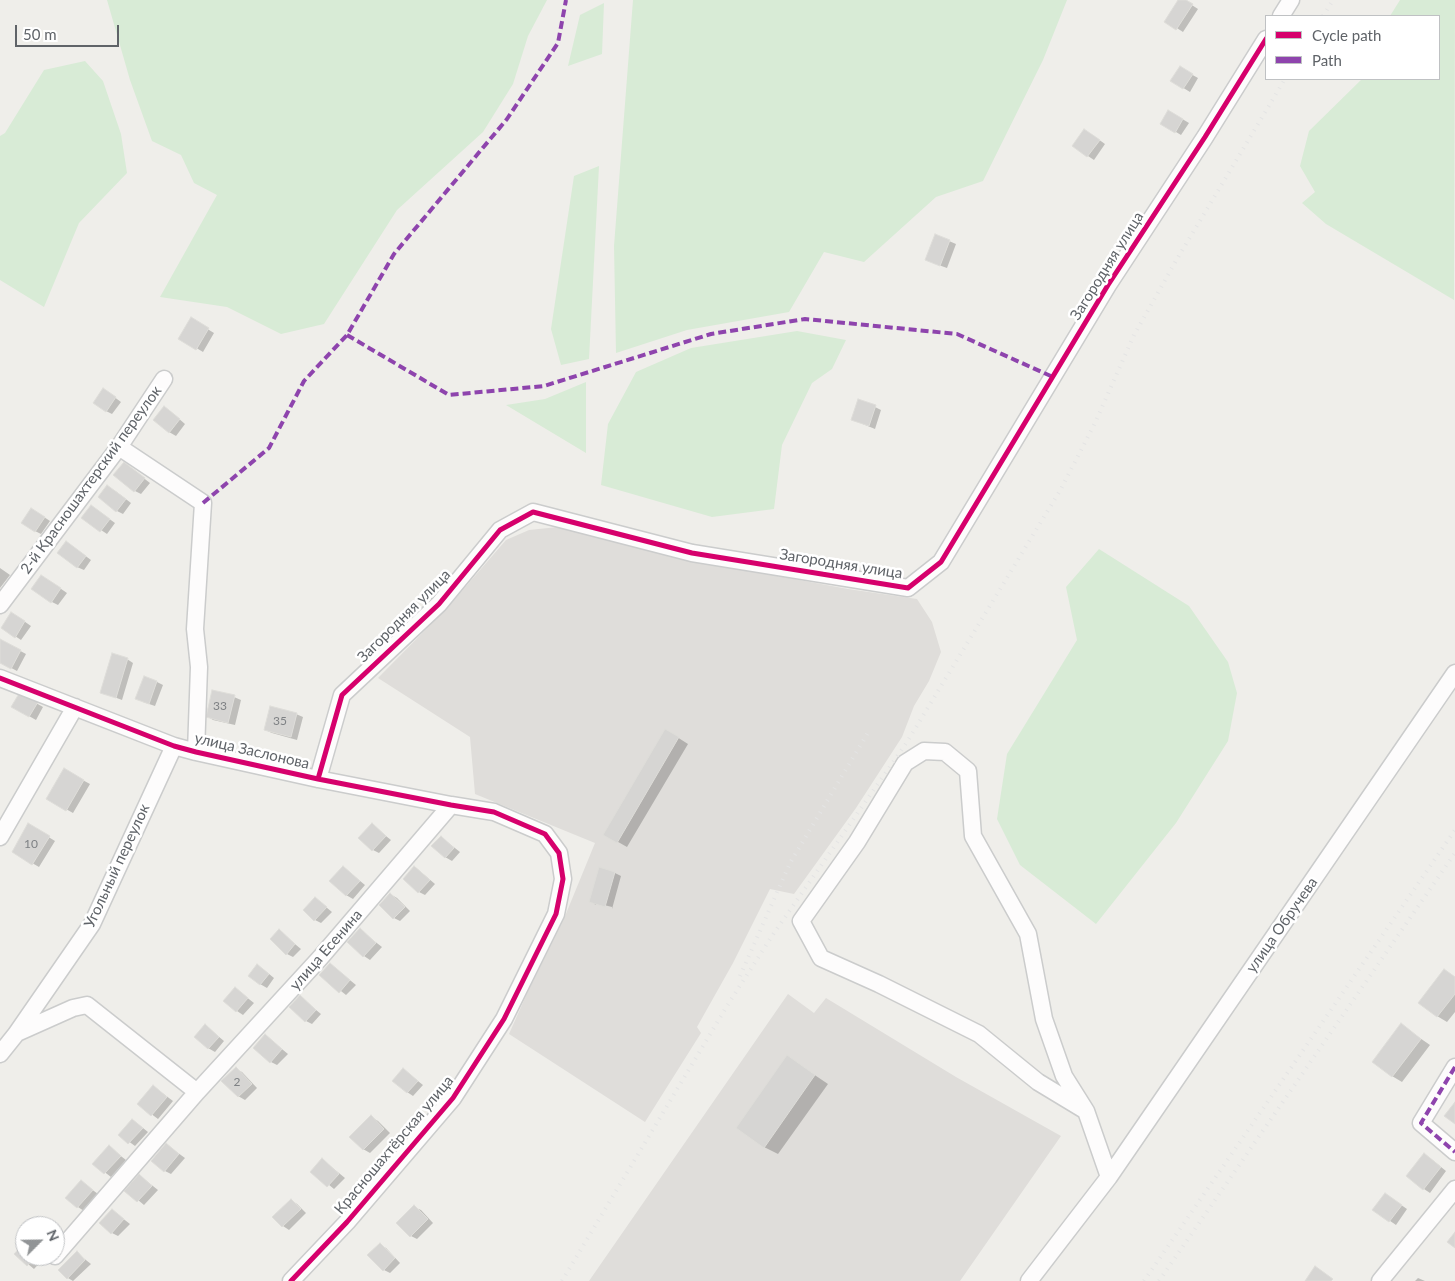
<!DOCTYPE html>
<html>
<head>
<meta charset="utf-8">
<style>
  body { margin:0 }
  #map { position:relative; width:1455px; height:1281px; overflow:hidden; background:#efeeea; font-family:Lato,sans-serif }
  canvas { display:block }
  .legend { position:absolute; left:1265px; top:15px; width:175px; height:65px; box-sizing:border-box; background:#fff; border:1px solid #bfc1c3; margin:0; padding:6px 9px; list-style:none; font-size:15px; color:#5f6368 }
  .legend li { display:flex; align-items:center; gap:10px; height:25px }
  .legend b { width:25px; border:1px solid #bfc1c3 }
  .north { position:absolute; left:15px; top:1216px; width:50px; height:50px; box-sizing:border-box; background:#fff; border:1px solid #bfc1c3; border-radius:50%; rotate:67deg; font-size:14px; font-weight:700; line-height:20px; text-align:center; color:#5f6368 }
  .north::after { content:''; display:block; margin:auto; width:18px; height:22px; background:#919496; clip-path:polygon(50% 0,100% 100%,50% 72%,0 100%) }
  .scale { position:absolute; left:15px; top:25px; width:104px; height:22px; box-sizing:border-box; border:2px solid #5f6368; border-top:0; padding-left:6px; font-size:15px; line-height:18px; white-space:nowrap; color:#5f6368; -webkit-text-stroke:4px #fff; paint-order:stroke }
</style>
</head>
<body>
<div id="map">
<canvas width="1455" height="1281"></canvas>
<ul class="legend">
<li><b style="height:6px;background:#d6006c"></b>Cycle path</li>
<li><b style="height:6px;background:#8e44ad"></b>Path</li>
</ul>
<div class="north">N</div>
<div class="scale">50 m</div>
</div>
<script>
const ctx = document.querySelector('canvas').getContext('2d');
ctx.lineJoin = 'round';
function paint(path, color) { ctx.fillStyle = color; ctx.fill(path, 'evenodd'); }
const shape = rows => new Path2D(rows.map(r => 'M' + r).join(''));
function stroke(path, color, width, dash) { ctx.strokeStyle = color; ctx.lineWidth = width; ctx.lineCap = dash ? 'butt' : 'round'; ctx.setLineDash(dash || []); ctx.stroke(path); }
function write(font, color, halo, rows, align = 'center') {
  ctx.font = font + ' Lato,sans-serif'; ctx.lineWidth = 5; ctx.setLineDash([]); ctx.textBaseline = 'middle'; ctx.strokeStyle = halo; ctx.fillStyle = color; for (const [text, x, y, turn = 0] of rows) {
    ctx.save(); ctx.translate(x, y); ctx.rotate((+turn || 0) * Math.PI / 180); ctx.textAlign = isNaN(turn) ? turn : align; if (halo) ctx.strokeText(text, 0, 0); ctx.fillText(text, 0, 0); ctx.restore();
  }
}
paint(shape([
  [558,527,686,559,848,589,917,599,932,622,941,652,929,681,914,706,902,737,856,808,794,894,770,889,733,963,697,1027,701,1033,645,1122,509,1034,529,989,563,921,595,843,475,794,470,737,378,678,448,607,506,540,529,530],
  [788,994,814,1013,826,998,956,1077,1061,1136,960,1281,589,1281]
]), '#dfddda');
paint(shape([
  [107,0,547,0,528,36,513,84,483,132,397,210,324,324,281,334,227,307,160,297,217,195,194,183,181,155,152,141,130,80],
  [633,0,1067,0,1043,60,983,181,936,197,864,262,824,252,789,312,687,330,616,353,614,246],
  [1400,0,1455,0,1454,300,1326,224,1302,203,1315,192,1300,166,1309,131,1362,79,1439,79,1439,16,1390,16],
  [604,3,602,54,568,66,580,15],
  [85,61,103,81,121,134,127,173,79,223,44,307,0,280,0,136,5,133,44,70],
  [599,166,589,359,561,365,551,329,574,176],
  [797,331,846,340,832,369,812,383,782,445,774,509,712,517,601,485,608,424,636,372,691,348],
  [586,382,586,453,506,405,545,399],
  [1099,549,1189,606,1228,662,1237,693,1228,741,1176,823,1096,924,1020,865,997,819,1007,754,1077,640,1066,587]
]), '#d8ebd6');
paint(shape([
  [1180,0,1184,0,1198,9,1183,32,1166,21],
  [1180,68,1198,78,1190,92,1172,81],
  [1169,111,1189,123,1181,135,1161,123],
  [1091,134,1105,144,1094,160,1073,146],
  [949,241,956,244,947,268,933,263],
  [191,319,214,333,203,352,180,338],
  [109,393,121,402,112,414,106,411],
  [875,407,881,410,875,429,853,420],
  [170,411,185,424,176,436,169,432],
  [124,463,150,483,141,494,135,491],
  [114,490,131,503,123,514,117,511],
  [97,510,115,523,107,534,83,518],
  [38,513,50,521,41,534,35,531],
  [72,546,91,560,84,570,77,567],
  [0,568,10,575,0,588],
  [48,580,67,593,58,605,52,602],
  [18,617,31,626,21,640,15,636],
  [0,640,26,654,17,671,0,662],
  [127,659,133,663,122,700,101,692],
  [157,682,163,685,155,706,143,702],
  [20,694,43,707,36,720,13,707],
  [234,697,241,700,235,725,213,720,207,716],
  [296,714,303,717,297,740,272,733,265,730],
  [666,730,688,744,627,847,604,834],
  [64,770,90,784,73,813,48,799],
  [29,825,55,841,39,867,13,852],
  [372,825,391,840,379,853,373,850],
  [441,837,460,852,452,861,445,857],
  [343,867,365,885,353,899,346,895],
  [415,867,435,884,425,895,419,892],
  [615,873,621,876,612,909,612,907,596,903,596,905,591,902],
  [390,894,397,898,410,911,400,921,394,918],
  [315,898,332,912,321,923,315,920],
  [360,930,382,947,370,960,364,956],
  [279,931,301,949,293,957,287,954],
  [330,964,356,985,346,995,321,975],
  [263,969,274,978,267,988,260,984],
  [1444,970,1455,977,1455,1012,1447,1022,1437,1016],
  [236,989,254,1003,243,1015,237,1011],
  [300,997,321,1014,312,1024,306,1021],
  [1401,1025,1430,1045,1402,1082,1392,1076],
  [206,1026,224,1041,215,1052,208,1048],
  [266,1036,288,1054,277,1065,271,1062],
  [788,1057,828,1084,778,1154,764,1147],
  [236,1069,242,1072,257,1088,245,1100,238,1096],
  [404,1070,423,1085,413,1096,407,1092],
  [153,1086,173,1101,158,1119,138,1104],
  [371,1117,378,1121,390,1133,370,1153,363,1149],
  [133,1120,148,1132,135,1146,120,1135],
  [167,1145,185,1158,171,1174,165,1171],
  [109,1147,126,1160,111,1177,94,1164],
  [1430,1158,1446,1171,1430,1193,1424,1189],
  [323,1160,345,1178,334,1189,312,1171],
  [139,1175,158,1190,144,1205,126,1190],
  [82,1182,98,1194,84,1211,78,1207],
  [1391,1198,1407,1209,1396,1225,1374,1210],
  [291,1200,297,1204,306,1213,289,1230,283,1226],
  [414,1207,421,1210,433,1223,417,1239,411,1236],
  [112,1210,130,1224,118,1236,112,1233],
  [25,1244,25,1256,46,1256,34,1269,16,1254],
  [380,1245,386,1248,400,1263,390,1273,384,1270],
  [77,1253,91,1264,73,1281,68,1278],
  [1418,1278,1425,1281,1415,1281]
]), '#0003');
const building = shape([
  [1178,0,1186,0,1193,4,1176,30,1164,22,1178,0],
  [1180,66,1193,74,1183,89,1170,81,1180,66],
  [1168,110,1183,119,1175,133,1160,124,1168,110],
  [1084,129,1100,140,1087,157,1072,146,1084,129],
  [935,234,950,240,940,266,925,260,935,234],
  [191,317,209,328,196,350,178,339,191,317],
  [103,388,116,397,106,412,93,403,103,388],
  [858,399,876,405,869,426,851,420,858,399],
  [164,406,180,419,169,433,153,420,164,406],
  [124,462,145,478,134,492,113,475,124,462],
  [107,485,126,499,116,512,98,497,107,485],
  [91,505,110,519,100,532,81,518,91,505],
  [31,508,45,517,35,532,21,523,31,508],
  [66,541,86,556,77,568,57,553,66,541],
  [41,575,61,588,51,603,31,589,41,575],
  [11,612,25,621,15,638,1,628,11,612],
  [0,639,21,650,11,669,0,663,0,639],
  [112,653,128,658,116,698,100,693,112,653],
  [144,676,157,681,149,704,135,699,144,676],
  [212,690,235,695,228,723,206,717,212,690],
  [20,692,38,702,29,717,11,707,20,692],
  [270,706,297,713,291,737,264,730,270,706],
  [665,729,679,737,617,843,603,835,665,729],
  [64,768,84,780,66,811,46,799,64,768],
  [28,823,50,836,32,865,12,852,28,823],
  [372,823,386,836,372,851,358,838,372,823],
  [441,836,454,848,445,858,431,846,441,836],
  [343,866,360,881,346,896,329,881,343,866],
  [414,866,430,880,418,893,403,879,414,866],
  [599,867,615,872,605,907,589,902,599,867],
  [390,893,405,907,393,919,379,905,390,893],
  [315,897,327,907,314,921,303,910,315,897],
  [360,928,376,943,363,957,347,942,360,928],
  [279,929,295,944,286,955,270,939,279,929],
  [330,963,350,980,339,993,319,975,330,963],
  [257,964,269,974,260,985,248,976,257,964],
  [1444,969,1455,977,1455,994,1437,1017,1418,1003,1444,969],
  [235,987,248,998,236,1012,223,1001,235,987],
  [300,995,316,1010,305,1022,289,1007,300,995],
  [1401,1023,1421,1039,1392,1077,1372,1062,1401,1023],
  [205,1024,219,1037,208,1049,194,1037,205,1024],
  [265,1034,282,1049,270,1063,253,1048,265,1034],
  [787,1055,815,1075,764,1148,736,1128,787,1055],
  [236,1067,252,1084,238,1097,221,1081,236,1067],
  [403,1068,418,1081,407,1093,392,1081,403,1068],
  [153,1085,167,1097,151,1116,137,1104,153,1085],
  [1455,1102,1455,1124,1444,1116,1455,1102],
  [371,1115,384,1129,363,1150,349,1137,371,1115],
  [132,1119,143,1128,128,1144,118,1135,132,1119],
  [166,1143,179,1154,164,1172,151,1161,166,1143],
  [109,1145,121,1156,104,1174,92,1164,109,1145],
  [1424,1153,1441,1167,1423,1190,1406,1176,1424,1153],
  [322,1158,339,1174,327,1187,310,1172,322,1158],
  [139,1174,152,1186,137,1202,124,1191,139,1174],
  [81,1180,93,1190,77,1208,65,1198,81,1180],
  [1385,1193,1402,1205,1389,1222,1372,1210,1385,1193],
  [291,1199,301,1209,282,1227,272,1217,291,1199],
  [414,1205,428,1219,410,1237,396,1223,414,1205],
  [112,1209,124,1219,111,1234,99,1223,112,1209],
  [1455,1232,1455,1248,1447,1242,1455,1232],
  [25,1242,25,1256,37,1256,27,1266,14,1254,25,1242],
  [380,1243,395,1258,383,1271,367,1255,380,1243],
  [77,1251,85,1260,67,1279,58,1270,77,1251],
  [1315,1266,1333,1279,1331,1281,1305,1281,1315,1266]
]);
paint(building, '#d6d5d3');
stroke(building, '#deddd9', 1);
const minor = shape([
  [1281,16,1291,0],
  [119,447,203,503,195,629,199,667,196,752],
  [0,605,119,447,164,379],
  [0,678,174,746,196,752,318,779,451,805,494,812,545,834,559,853,563,879,556,914,504,1019,453,1098,347,1222,291,1281],
  [318,779,342,695,439,604,500,530,533,512,692,553,908,588,941,562,1108,285,1205,137,1266,39],
  [0,837,75,707],
  [17,1033,73,1008,87,1005,197,1092],
  [0,1054,16,1034,92,924,174,746],
  [1455,1067,1421,1123,1455,1152],
  [1086,1111,1038,1082,979,1034,879,984,821,958,801,921,857,842,905,763,924,751,945,752,968,771,973,836,1028,934,1044,1019,1064,1076,1086,1111,1109,1177],
  [55,1256,197,1092,320,958,451,805],
  [1029,1281,1109,1177,1455,673],
  [1380,1281,1455,1189]
]);
stroke(minor, '#cbcccc', 19);
stroke(minor, '#fdfcfc', 16);
stroke(shape([
  [1323,16,1333,0],
  [740,976,790,863,869,731],
  [562,1281,727,1006,772,936,907,742,1061,489,1095,423,1134,335,1177,259,1285,79],
  [1144,1281,1455,830],
  [1159,1281,1455,853]
]), '#e4e4e4', 4, [1, 6]);
stroke(shape([
  [347,335,449,395,544,386,711,334,805,319,957,334,1053,377],
  [203,503,269,448,304,381,347,335,394,254,507,119,558,43,566,0],
  [1455,1067,1421,1123,1455,1152]
]), '#8e44ad', 4, [8, 4]);
stroke(shape([
  [0,678,174,746,196,752,318,779,451,805,494,812,545,834,559,853,563,879,556,914,504,1019,453,1098,347,1222,291,1281],
  [318,779,342,695,439,604,500,530,533,512,692,553,908,588,941,562,1108,285,1205,137,1266,39]
]), '#d6006c', 5);
write('12px', '#7e8184', null, [
  ["33",220,706],
  ["35",280,721],
  ["10",31,844],
  ["2",237,1082]
]);
write('15px', '#5f6368', '#fff', [
  ["Загородняя улица",1107,266,-58],
  ["2-й Красношахтерский переулок",91,480,-54],
  ["Загородняя улица",841,564,9],
  ["Загородняя улица",404,616,-45],
  ["улица Заслонова",252,751,13],
  ["Угольный переулок",117,866,-65],
  ["улица Обручева",1282,925,-55],
  ["улица Есенина",326,950,-49],
  ["Красношахтёрская улица",394,1145,-50]
]);
</script>
</body>
</html>
